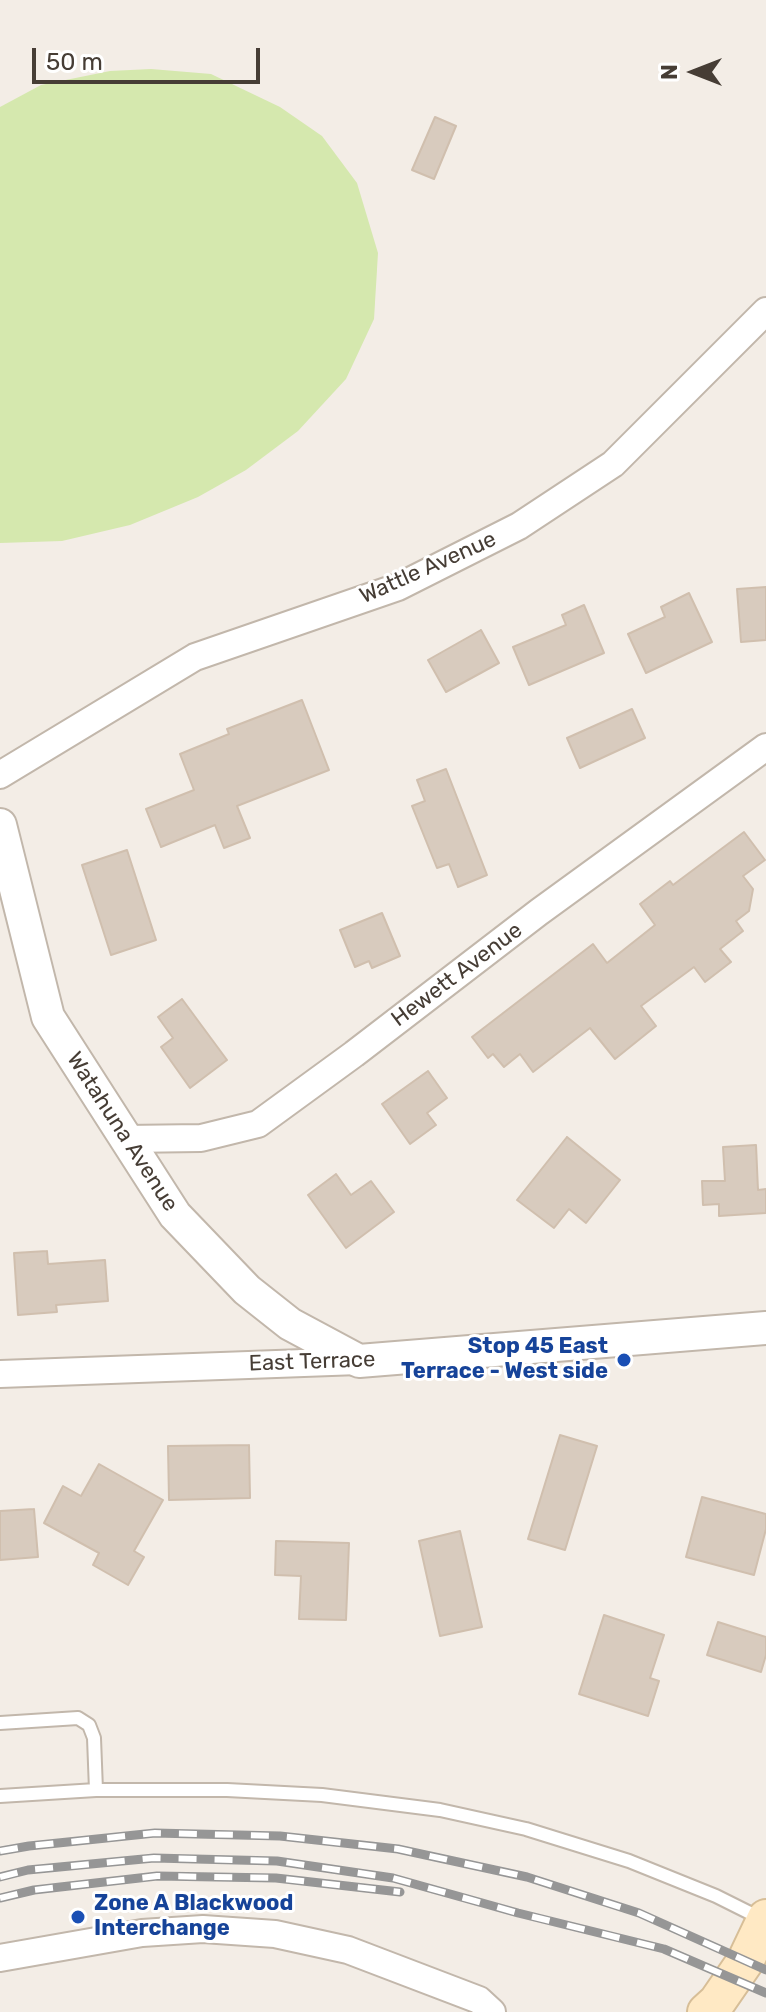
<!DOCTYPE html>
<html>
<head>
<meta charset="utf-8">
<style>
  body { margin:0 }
  #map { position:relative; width:766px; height:2012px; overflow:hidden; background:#f3ede6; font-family:Rubik,sans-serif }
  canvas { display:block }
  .north { position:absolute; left:654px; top:32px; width:80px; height:80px; -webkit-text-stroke:6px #fff; paint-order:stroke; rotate:270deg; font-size:22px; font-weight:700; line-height:32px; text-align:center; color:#463d35 }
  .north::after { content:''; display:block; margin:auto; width:28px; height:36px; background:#463d35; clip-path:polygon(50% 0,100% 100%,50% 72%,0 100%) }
  .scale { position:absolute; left:32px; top:48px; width:228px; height:36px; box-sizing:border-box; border:4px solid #463d35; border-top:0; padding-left:10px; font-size:24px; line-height:28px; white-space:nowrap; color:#463d35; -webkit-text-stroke:6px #fff; paint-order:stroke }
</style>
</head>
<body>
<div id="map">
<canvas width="766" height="2012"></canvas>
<div class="north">N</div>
<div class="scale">50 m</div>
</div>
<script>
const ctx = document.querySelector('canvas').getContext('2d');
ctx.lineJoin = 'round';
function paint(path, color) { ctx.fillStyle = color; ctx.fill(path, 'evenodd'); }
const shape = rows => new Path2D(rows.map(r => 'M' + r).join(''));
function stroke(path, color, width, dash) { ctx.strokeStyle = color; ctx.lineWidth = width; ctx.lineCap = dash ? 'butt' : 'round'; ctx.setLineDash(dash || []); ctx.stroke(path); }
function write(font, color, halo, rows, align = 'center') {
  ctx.font = font + ' Rubik,sans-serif'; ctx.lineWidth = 6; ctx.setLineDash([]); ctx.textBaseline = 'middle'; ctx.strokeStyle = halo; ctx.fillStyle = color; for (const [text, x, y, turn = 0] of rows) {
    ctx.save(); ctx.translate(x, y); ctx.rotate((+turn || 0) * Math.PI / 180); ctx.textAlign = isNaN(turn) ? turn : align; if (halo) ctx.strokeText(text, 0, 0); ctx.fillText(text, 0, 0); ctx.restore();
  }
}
paint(shape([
  [151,69,211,74,280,107,322,136,357,183,378,253,374,319,346,379,298,431,246,470,198,497,130,525,62,541,0,543,0,107,41,85,110,71]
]), '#d5e8ae');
const building = shape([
  [435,117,456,126,434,179,412,170,435,117],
  [766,587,766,640,741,642,737,589,766,587],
  [689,593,712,642,646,673,628,634,665,617,661,607,689,593],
  [584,605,604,653,529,685,513,647,566,625,562,615,584,605],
  [481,630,499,663,446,692,428,660,481,630],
  [302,700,329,770,237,806,250,838,224,848,215,825,161,847,146,809,194,790,180,754,229,734,227,729,302,700],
  [632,709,645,738,580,768,567,738,632,709],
  [446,769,487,875,458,887,449,864,437,868,412,806,425,801,417,780,446,769],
  [744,832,765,860,743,876,753,889,749,911,736,921,743,931,720,949,731,962,705,982,694,967,641,1006,656,1026,615,1059,590,1028,533,1072,520,1054,504,1067,493,1054,488,1058,472,1037,593,944,607,963,655,925,640,904,670,881,673,885,744,832],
  [127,850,156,940,111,955,82,865,127,850],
  [382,913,400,956,372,968,369,961,355,967,340,930,382,913],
  [182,999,227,1060,190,1088,161,1047,173,1038,158,1017,182,999],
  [428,1071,447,1098,427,1113,436,1125,410,1144,382,1104,428,1071],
  [567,1137,620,1180,586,1223,569,1209,554,1228,517,1200,567,1137],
  [756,1145,758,1190,766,1189,766,1213,719,1216,719,1204,703,1205,702,1181,725,1181,723,1147,756,1145],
  [336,1174,351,1195,371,1181,394,1212,346,1248,308,1195,336,1174],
  [47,1251,48,1264,105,1260,108,1301,56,1305,57,1312,18,1315,14,1253,47,1251],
  [560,1435,597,1446,565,1550,528,1539,560,1435],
  [249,1445,250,1498,169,1500,168,1446,249,1445],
  [99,1464,163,1500,134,1551,144,1557,128,1585,93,1565,99,1553,44,1523,63,1486,81,1496,99,1464],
  [702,1497,766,1514,766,1529,754,1575,686,1557,702,1497],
  [34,1509,38,1557,0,1560,0,1511,34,1509],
  [460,1531,482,1627,440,1636,419,1541,460,1531],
  [276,1541,349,1543,346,1620,299,1619,301,1576,275,1575,276,1541],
  [604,1615,664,1635,650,1678,659,1681,648,1716,579,1694,604,1615],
  [718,1622,766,1637,766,1655,761,1672,707,1655,718,1622]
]);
paint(building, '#d8cbbe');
stroke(building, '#d0bfae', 2);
const service = shape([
  [0,1723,78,1718,89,1725,94,1738,96,1790],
  [0,1796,96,1790,227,1790,322,1795,440,1810,526,1829,629,1861,716,1896,762,1919]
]);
const minor = shape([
  [0,775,195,657,398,587,519,526,613,464,766,311],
  [125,1139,201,1138,258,1124,354,1054,539,912,766,747],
  [0,1374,359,1361],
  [0,1958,142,1933,203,1929,275,1934,348,1950,479,2000,492,2012]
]);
const tertiary = shape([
  [0,825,48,1017,175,1215,247,1290,290,1324,359,1361,766,1328]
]);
const secondary = shape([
  [706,2012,717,2002,746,1960,766,1918]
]);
stroke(service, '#c2b7ab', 16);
stroke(minor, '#c2b7ab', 30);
stroke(tertiary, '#c2b7ab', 36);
stroke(secondary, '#d7be97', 40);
stroke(service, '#fff', 12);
stroke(minor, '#fff', 26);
stroke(tertiary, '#fff', 32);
stroke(secondary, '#ffe9c4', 36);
const rail = shape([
  [0,1851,29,1846,155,1833,280,1836,398,1849,527,1877,639,1913,766,1970],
  [0,1877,28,1870,154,1858,277,1861,393,1878,518,1913,664,1949,766,1993],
  [0,1898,34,1890,157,1876,276,1878,400,1892]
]);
stroke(rail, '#969696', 9);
stroke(rail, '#fff', 6, [18]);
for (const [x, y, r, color] of [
  [624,1360,8,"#1a4fb4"],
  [78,1917,8,"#1a4fb4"]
]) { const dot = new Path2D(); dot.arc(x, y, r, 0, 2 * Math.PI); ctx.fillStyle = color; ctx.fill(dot); stroke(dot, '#fff', 3); }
write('22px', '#463d35', '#fff', [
  ["Wattle Avenue",428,568,-24],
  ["Hewett Avenue",457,975,-37],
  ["Watahuna Avenue",122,1132,57],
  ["East Terrace",312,1362,-2]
]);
write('bold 22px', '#164399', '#fff', [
  ["Stop 45 East",608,1347],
  ["Terrace - West side",608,1372],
  ["Zone A Blackwood",94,1904,"left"],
  ["Interchange",94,1929,"left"]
], 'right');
</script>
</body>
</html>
